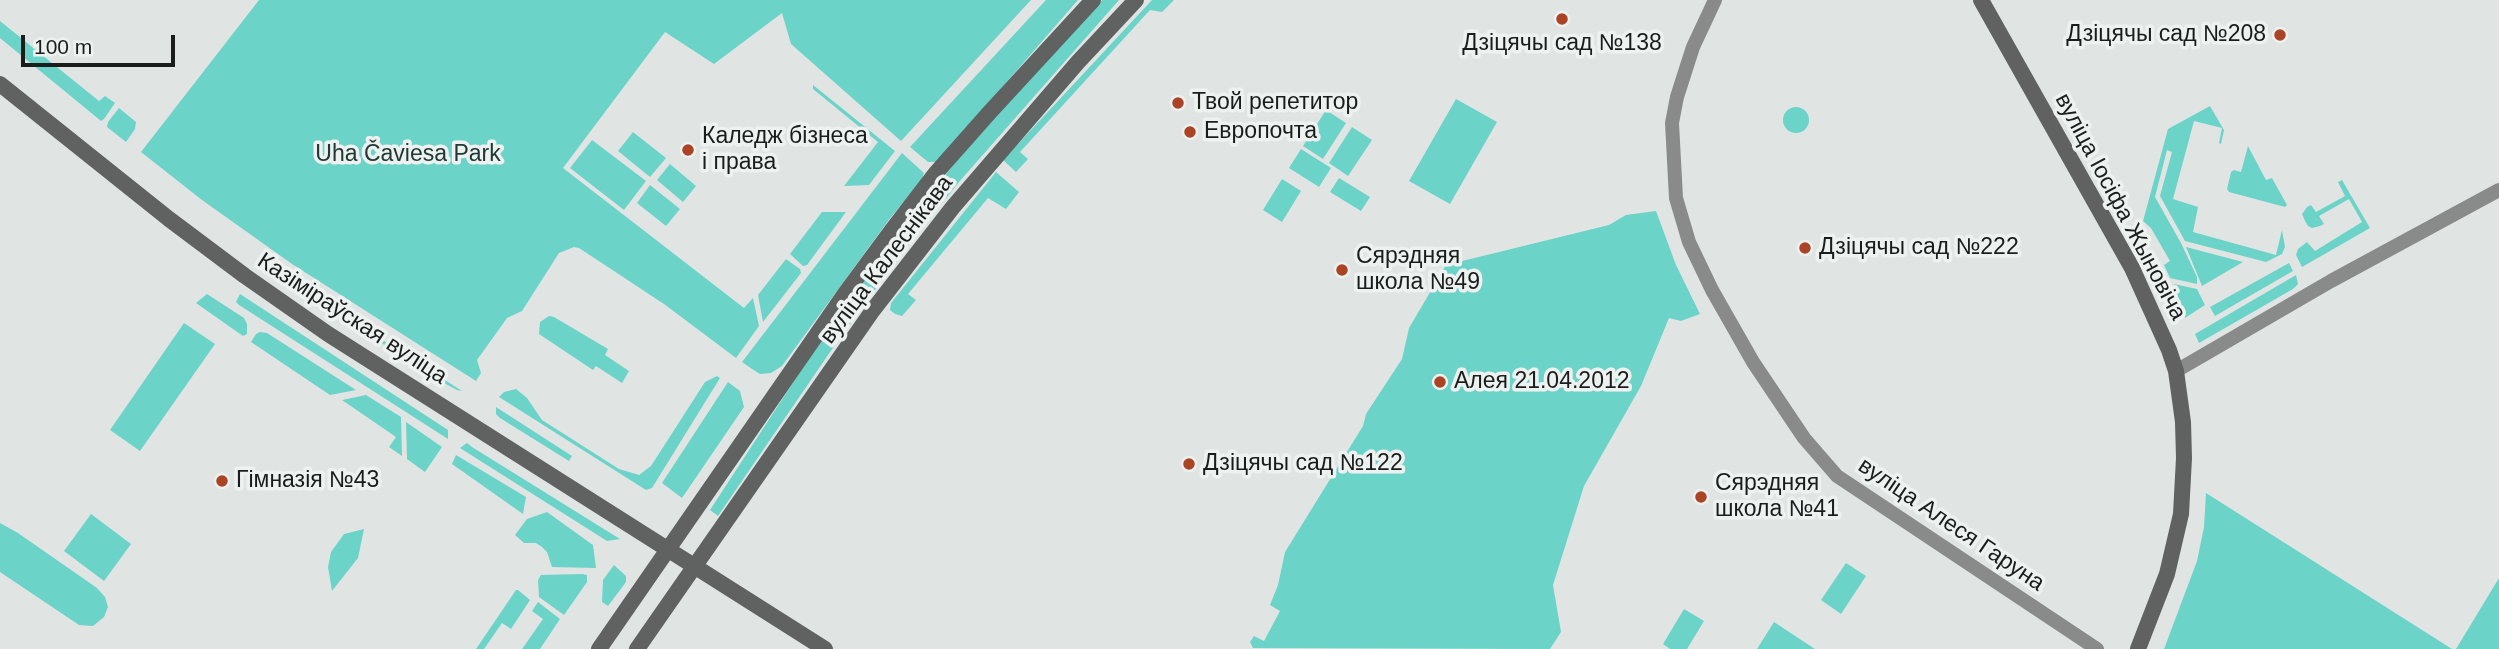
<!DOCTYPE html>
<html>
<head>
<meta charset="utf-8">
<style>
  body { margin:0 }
  #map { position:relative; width:2499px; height:649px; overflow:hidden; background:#e0e5e4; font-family:Helvetica,sans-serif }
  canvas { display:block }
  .scale { position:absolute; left:21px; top:35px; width:154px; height:32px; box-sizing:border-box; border:4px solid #1b1d1d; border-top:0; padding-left:9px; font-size:21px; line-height:24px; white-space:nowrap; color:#1b1d1d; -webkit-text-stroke:5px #edf2f1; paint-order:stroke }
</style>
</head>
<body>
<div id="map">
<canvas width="2499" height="649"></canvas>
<div class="scale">100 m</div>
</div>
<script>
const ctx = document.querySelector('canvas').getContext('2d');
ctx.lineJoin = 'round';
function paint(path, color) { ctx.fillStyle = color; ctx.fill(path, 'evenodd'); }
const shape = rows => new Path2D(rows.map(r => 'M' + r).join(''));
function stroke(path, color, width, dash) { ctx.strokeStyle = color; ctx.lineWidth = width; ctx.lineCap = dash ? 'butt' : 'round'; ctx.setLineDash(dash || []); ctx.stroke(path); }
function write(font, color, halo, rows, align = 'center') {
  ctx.font = font + ' Helvetica,sans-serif'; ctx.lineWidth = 7; ctx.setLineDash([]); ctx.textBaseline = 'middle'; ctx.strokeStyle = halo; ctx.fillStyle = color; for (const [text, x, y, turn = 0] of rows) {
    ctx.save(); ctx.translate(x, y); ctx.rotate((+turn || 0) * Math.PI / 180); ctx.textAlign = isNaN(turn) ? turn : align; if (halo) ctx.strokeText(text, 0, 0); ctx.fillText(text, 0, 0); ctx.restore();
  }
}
paint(shape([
  [259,0,1031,0,901,141,791,44,782,13,714,64,665,32,563,168,744,308,753,298,759,326,736,358,664,304,579,248,574,247,559,253,522,311,507,318,477,360,481,373,476,381,292,264,202,200,141,152],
  [1046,0,1078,0,937,162,928,162,910,147],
  [1102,0,1119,0,959,182,897,260,839,339,718,516,710,510,841,309,954,164,1046,59],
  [1152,0,1174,0,1162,12,1150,10,1020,152,1028,159,1016,172,1003,160],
  [0,21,99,101,105,96,115,103,104,119,101,121,0,38],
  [813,85,895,151,869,185,844,186,878,142,813,89],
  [1456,99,1497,122,1450,204,1409,181],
  [2210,106,2224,130,2221,144,2219,143,2222,128,2194,121,2173,199,2198,207,2193,232,2276,255,2282,230,2285,247,2282,254,2266,262,2185,241,2160,196,2172,152,2167,150,2155,197,2181,243,2197,277,2197,284,2170,278,2164,265,2170,261,2151,228,2143,221,2168,129],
  '1783 120a13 13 0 1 1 26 0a13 13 0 1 1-26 0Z',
  [119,108,136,122,135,129,126,142,107,127,108,122],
  [1326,110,1346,123,1323,159,1303,146],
  [1352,127,1372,140,1348,176,1329,163],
  [633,132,666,158,650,177,618,151],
  [592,140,646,181,624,210,570,168],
  [2248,146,2266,180,2272,178,2287,205,2285,207,2229,192,2227,189,2231,172,2234,170,2241,172],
  [1301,149,1331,168,1319,187,1289,168],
  [902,153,924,173,921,181,891,217,782,366,771,373,760,374,752,369,742,362],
  [670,164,696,186,683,202,657,180],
  [996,172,1019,192,1006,209,988,198,908,294,916,300,902,316,895,314,890,310,891,303],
  [1339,178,1370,197,1361,211,1330,192],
  [1282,179,1301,191,1282,222,1263,210],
  [2342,180,2370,228,2302,267,2296,255,2298,249,2307,242,2315,251,2362,222,2349,199,2319,216,2324,224,2320,226,2312,228,2308,226,2305,221,2302,214,2307,207,2311,205,2316,212,2345,196,2338,182],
  [650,185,680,209,666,226,637,203],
  [1656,211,1676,265,1700,314,1681,321,1669,318,1641,386,1584,486,1553,585,1561,632,1550,649,1253,648,1250,642,1254,636,1264,641,1280,611,1270,605,1278,585,1285,552,1363,426,1366,414,1402,359,1409,328,1446,265,1609,225,1626,215],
  [822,212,846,212,807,265,803,266,790,254],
  [2186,247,2243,262,2202,286],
  [786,259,800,269,801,273,763,322,758,295],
  [261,261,294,283,462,391,457,390,442,382,259,264],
  [2289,263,2293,271,2215,316,2210,307],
  [2296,275,2298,284,2293,289,2199,343,2195,334],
  [2174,284,2197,289,2205,305,2185,318],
  [207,294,244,318,247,324,247,334,243,336,196,303],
  [240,294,448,430,448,439,239,305,236,302],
  [549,316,554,317,608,349,605,355,629,371,622,383,596,366,593,370,539,334,540,322],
  [184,323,215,344,140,451,110,430],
  [260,332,267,333,356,390,330,395,251,342,256,334],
  [717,376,720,378,652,488,646,490,499,397,504,392,516,389,527,398,542,420,619,469,639,475,651,466,705,382],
  [728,382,740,391,744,407,682,498,662,483],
  [366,395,401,417,402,456,389,447,396,437,342,400],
  [496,407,572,456,569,461,500,418,496,414],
  [406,422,442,447,425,472,407,459],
  [467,443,472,447,620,539,607,541,460,448],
  [456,455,526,497,523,514,452,464],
  [2206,493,2452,649,2164,649,2197,561,2204,527],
  [547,512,593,545,596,568,552,567,547,552,542,547,536,543,524,543,515,535,527,519],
  [91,514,131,544,104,581,64,551],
  [0,523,18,533,97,588,105,597,108,607,104,617,93,626,79,625,0,572],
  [364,529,358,558,332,591,328,567,331,552,344,534],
  [1846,563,1866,576,1841,614,1821,600],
  [614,565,626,576,626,582,608,606,602,602,603,580],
  [582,574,587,575,587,582,564,615,539,597,538,580,541,575],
  [2499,578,2499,649,2456,649],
  [516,590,518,590,530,600,511,629,502,623,484,649,476,649],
  [538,602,560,619,540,649,522,649,543,619,532,611],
  [1684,609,1704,621,1687,649,1670,649,1663,644],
  [1774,622,1815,649,1757,649]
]), '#6cd3c8');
stroke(shape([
  [1715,0,1693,47,1677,97,1672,123,1676,198,1689,242,1712,290,1753,362,1804,438,1837,476,2097,649],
  [2176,371,2331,281,2499,190]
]), '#898b8b', 14);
stroke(shape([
  [1981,0,2132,268,2169,350,2176,371,2183,422,2184,458,2181,514,2167,574,2138,649],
  [0,84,169,219,245,276,328,334,825,649],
  [599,649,844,295,892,230,935,174,989,113,1093,0],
  [637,649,873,310,953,207,1078,62,1136,0]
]), '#5f6261', 16);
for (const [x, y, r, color] of [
  [1562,19,7,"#ab4325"],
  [2280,35,7,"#ab4325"],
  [1178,103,7,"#ab4325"],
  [1190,132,7,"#ab4325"],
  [688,150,7,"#ab4325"],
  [1805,248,7,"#ab4325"],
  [1342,270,7,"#ab4325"],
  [1440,382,7,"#ab4325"],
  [1189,464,7,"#ab4325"],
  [222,481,7,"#ab4325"],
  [1701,497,7,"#ab4325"]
]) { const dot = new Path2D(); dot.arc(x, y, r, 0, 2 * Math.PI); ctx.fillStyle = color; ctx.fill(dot); stroke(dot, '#edf2f1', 2.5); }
write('23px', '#1b1d1d', '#edf2f1', [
  ["Дзіцячы сад №208",2266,35,"right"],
  ["Дзіцячы сад №138",1562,44,"center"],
  ["Твой репетитор",1192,103],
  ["Европочта",1204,132],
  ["Каледж бізнеса",702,137],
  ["і права",702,163],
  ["Дзіцячы сад №222",1819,248],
  ["Сярэдняя",1356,257],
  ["школа №49",1356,283],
  ["Алея 21.04.2012",1454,382],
  ["Дзіцячы сад №122",1203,464],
  ["Гімназія №43",236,481],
  ["Сярэдняя",1715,484],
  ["школа №41",1715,510]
], 'left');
write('23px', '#203936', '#edf2f1', [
  ["Uha Čaviesa Park",408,155]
]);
write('23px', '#1b1d1d', '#edf2f1', [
  ["вуліца Іосіфа Жыновіча",2120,207,62],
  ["вуліца Калеснікава",887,260,-53],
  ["Казіміраўская вуліца",352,319,33],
  ["вуліца Алеся Гаруна",1951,525,34]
]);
</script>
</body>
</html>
